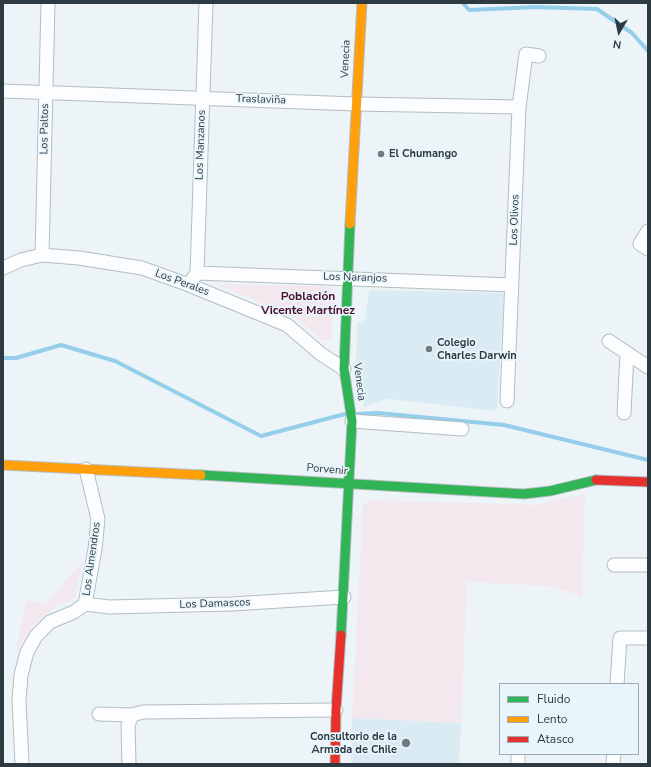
<!DOCTYPE html>
<html>
<head>
<meta charset="utf-8">
<style>
  body { margin:0 }
  #map { position:relative; width:651px; height:767px; overflow:hidden; background:#edf4f8; font-family:"Nunito Sans",sans-serif }
  canvas { display:block }
  .frame { position:absolute; inset:0; border:4px solid #2d3a41; pointer-events:none }
  .legend { position:absolute; left:499px; top:683px; width:140px; height:72px; box-sizing:border-box; background:#e9f5fc; border:1px solid #9eaab1; margin:0; padding:5px 7px; list-style:none; font-size:12px; color:#2d3a41 }
  .legend li { display:flex; align-items:center; gap:8px; height:20px }
  .legend b { width:20px; border:1px solid #9eaab1 }
  .north { position:absolute; left:599px; top:12px; width:40px; height:40px; -webkit-text-stroke:3px #e9f5fc; paint-order:stroke; rotate:189deg; font-size:11px; font-weight:700; line-height:16px; text-align:center; color:#2d3a41 }
  .north::after { content:''; display:block; margin:auto; width:14px; height:18px; background:#2d3a41; clip-path:polygon(50% 0,100% 100%,50% 72%,0 100%) }
</style>
</head>
<body>
<div id="map">
<canvas width="651" height="767"></canvas>
<div class="frame"></div>
<ul class="legend">
<li><b style="height:5px;background:#30b455"></b>Fluido</li>
<li><b style="height:5px;background:#ff9f0a"></b>Lento</li>
<li><b style="height:5px;background:#e5322d"></b>Atasco</li>
</ul>
<div class="north">N</div>
</div>
<script>
const ctx = document.querySelector('canvas').getContext('2d');
ctx.lineJoin = 'round';
function paint(path, color) { ctx.fillStyle = color; ctx.fill(path, 'evenodd'); }
const shape = rows => new Path2D(rows.map(r => 'M' + r).join(''));
function stroke(path, color, width, dash) { ctx.strokeStyle = color; ctx.lineWidth = width; ctx.lineCap = dash ? 'butt' : 'round'; ctx.setLineDash(dash || []); ctx.stroke(path); }
function write(font, color, halo, rows, align = 'center') {
  ctx.font = font + ' "Nunito Sans",sans-serif'; ctx.lineWidth = 3.5; ctx.setLineDash([]); ctx.textBaseline = 'middle'; ctx.strokeStyle = halo; ctx.fillStyle = color; for (const [text, x, y, turn = 0] of rows) {
    ctx.save(); ctx.translate(x, y); ctx.rotate((+turn || 0) * Math.PI / 180); ctx.textAlign = isNaN(turn) ? turn : align; if (halo) ctx.strokeText(text, 0, 0); ctx.fillText(text, 0, 0); ctx.restore();
  }
}
paint(shape([
  [369,290,504,293,497,411,387,399,364,407,363,390,356,375,357,323,365,320],
  [352,718,461,723,459,764,351,764]
]), '#daebf3');
paint(shape([
  [216,284,325,286,335,293,331,339,322,341,297,318],
  [585,494,582,596,549,586,467,582,461,723,352,718,363,505,369,500,535,505],
  [84,560,75,597,69,602,59,604,37,622,27,634,16,652,26,601,45,604]
]), '#f2e8ee');
stroke(shape([
  [463,3,469,10,535,7,597,9,632,33,648,51],
  [3,358,16,358,61,345,115,361,261,436,345,414],
  [356,414,378,413,504,425,648,460]
]), '#94ceea', 4);
const street = shape([
  [3,91,356,104,519,107],
  [648,231,640,244,648,249],
  [42,255,48,3],
  [3,268,21,260,42,255,79,258,142,268,189,285,287,325,321,354,344,369],
  [197,273,512,285],
  [192,280,197,273,206,3],
  [609,341,648,367],
  [507,401,519,107,526,54,539,56],
  [624,413,627,354],
  [352,421,462,429],
  [614,565,648,565],
  [85,604,109,607,232,604,344,597],
  [617,684,620,638,648,638],
  [99,714,132,715],
  [22,764,19,701,21,675,27,652,36,636,50,622,74,612,85,604,95,549,98,519,86,469],
  [129,764,128,725,132,715,143,712,336,710],
  [518,764,518,756],
  [613,764,614,754]
]);
const fast = shape([
  [201,475,524,494,550,491,596,480],
  [341,635,352,421,344,369,350,224]
]);
const slow = shape([
  [350,224,362,3],
  [3,465,201,475]
]);
const jam = shape([
  [596,480,648,482],
  [335,764,336,710,341,635]
]);
stroke(street, '#b4bdc2', 15);
stroke(fast, '#b4bdc2', 11);
stroke(slow, '#b4bdc2', 11);
stroke(jam, '#b4bdc2', 11);
stroke(street, '#fcfdfe', 13);
stroke(fast, '#30b455', 9);
stroke(slow, '#ff9f0a', 9);
stroke(jam, '#e5322d', 9);
for (const [x, y, r, color] of [
  [381,154,4,"#707b81"],
  [429,349,4,"#707b81"],
  [406,743,5,"#707b81"]
]) { const dot = new Path2D(); dot.arc(x, y, r, 0, 2 * Math.PI); ctx.fillStyle = color; ctx.fill(dot); stroke(dot, '#e9f5fc', 1.5); }
write('11px', '#2d3a41', '#e9f5fc', [
  ["Venecia",346,59,-87],
  ["Traslaviña",261,100,2],
  ["Los Paltos",45,129,-89],
  ["Los Manzanos",201,145,-88],
  ["Los Olivos",515,220,-88],
  ["Los Naranjos",355,278,2],
  ["Los Perales",182,283,20],
  ["Venecia",359,382,83],
  ["Porvenir",327,470,5],
  ["Los Almendros",92,559,-82],
  ["Los Damascos",215,604,-2]
]);
write('bold 11px', '#2d3a41', '#e9f5fc', [
  ["El Chumango",389,154],
  ["Colegio",437,343],
  ["Charles Darwin",437,356],
  ["Consultorio de la",397,737,"right"],
  ["Armada de Chile",397,750,"right"]
], 'left');
write('bold 12px', '#500e2b', '#e9f5fc', [
  ["Población",308,297],
  ["Vicente Martínez",308,311]
]);
</script>
</body>
</html>
